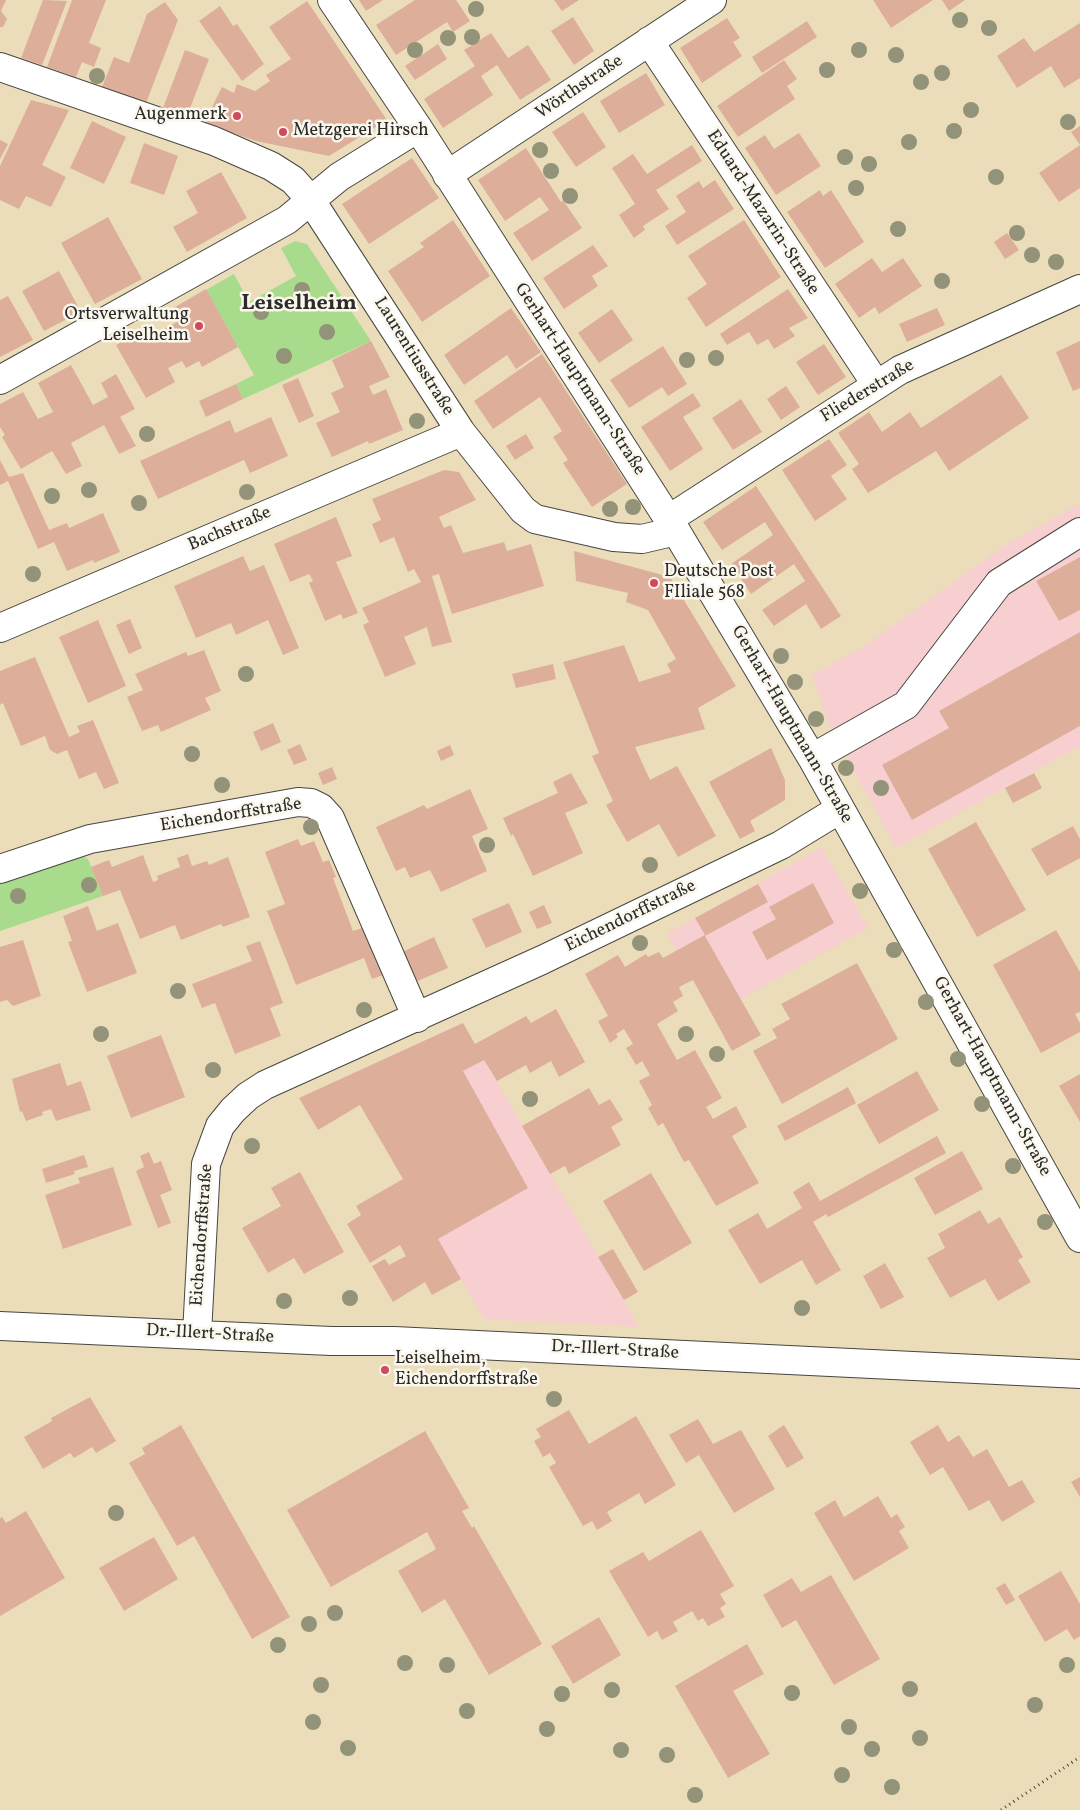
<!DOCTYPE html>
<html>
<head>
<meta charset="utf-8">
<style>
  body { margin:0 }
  canvas { display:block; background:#ebddb9 }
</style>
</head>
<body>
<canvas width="1080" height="1810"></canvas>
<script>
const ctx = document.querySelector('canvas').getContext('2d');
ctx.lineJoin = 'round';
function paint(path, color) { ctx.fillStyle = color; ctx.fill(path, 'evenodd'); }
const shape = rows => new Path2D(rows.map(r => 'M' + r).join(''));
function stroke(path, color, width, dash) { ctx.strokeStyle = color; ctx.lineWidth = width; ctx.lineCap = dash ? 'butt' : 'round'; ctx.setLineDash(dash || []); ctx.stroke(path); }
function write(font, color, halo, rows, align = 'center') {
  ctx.font = font + ' Vollkorn,serif'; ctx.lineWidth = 5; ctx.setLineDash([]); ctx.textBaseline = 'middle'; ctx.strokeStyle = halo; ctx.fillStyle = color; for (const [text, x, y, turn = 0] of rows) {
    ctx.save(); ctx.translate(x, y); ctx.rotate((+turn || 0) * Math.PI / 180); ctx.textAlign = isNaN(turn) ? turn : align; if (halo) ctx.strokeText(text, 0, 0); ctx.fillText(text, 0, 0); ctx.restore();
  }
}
paint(shape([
  [1080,503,1080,746,896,848,828,723,812,675,863,647,1007,544],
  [822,847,868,928,712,1015,667,934],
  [463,1023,639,1327,484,1319,344,1077]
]), '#f7cfd0');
paint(shape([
  [295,241,307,244,371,341,243,399,236,384,254,375,206,290,234,274,249,302,296,276,281,248],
  [75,852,88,859,103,896,0,931,0,877]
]), '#a8dc8c');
paint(shape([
  [0,0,6,0,1,11,7,19,3,27,0,27],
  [43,0,67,1,42,65,21,58],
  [72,0,106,0,89,43,101,48,94,67,82,62,76,77,47,67],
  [359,0,383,0,366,11],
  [415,0,456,0,470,21,453,32,447,22,396,55,376,25],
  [554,0,579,0,562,11],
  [873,0,933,0,891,28],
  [942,0,965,0,949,11],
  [307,1,387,120,329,156,256,141,204,123,222,87,234,93,237,84,255,91,270,81,266,75,291,59,269,27],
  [165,2,178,20,146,103,102,87,114,57,129,63,147,14],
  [220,6,233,26,237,24,264,64,242,81,199,21],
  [573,17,594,51,574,65,551,31],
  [727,18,740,38,733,42,742,56,702,83,680,48],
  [807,21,817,37,762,73,752,57],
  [1080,23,1080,78,1064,88,1051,66,1017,88,997,56,1024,38,1034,52],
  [491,33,508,58,528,45,551,80,520,100,497,65,481,76,493,95,443,128,424,99,475,66,464,50],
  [438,44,447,59,415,80,405,66],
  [185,50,209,59,187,116,163,108],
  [784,60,797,79,787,86,795,99,738,137,717,106],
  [646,73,665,105,619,133,600,101],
  [31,100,69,110,42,165,66,177,51,207,26,196,19,209,0,200,0,166],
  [583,112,606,147,576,167,552,132],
  [92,121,126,137,104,184,70,168],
  [1080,126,1080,145,1071,132],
  [799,133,821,166,776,195,745,148,765,135,774,149],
  [0,140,8,144,0,159],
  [144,143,178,156,164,195,130,183],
  [692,145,702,161,656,190,669,209,643,226,645,230,634,238,619,215,635,204,612,168,633,154,647,174],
  [1080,145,1080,188,1059,202,1039,173],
  [526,148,561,202,563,200,582,228,532,261,513,233,549,210,540,197,505,221,478,180],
  [412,158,439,198,369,244,342,204],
  [221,172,247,218,187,252,173,227,198,213,186,191],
  [715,180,734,209,677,245,665,226,686,212,676,196,699,181,703,188],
  [820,190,823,196,831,190,864,242,825,268,787,212],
  [108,217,142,279,95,304,61,243],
  [453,220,490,276,422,322,388,271,424,247,420,243],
  [744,220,781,277,706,327,687,298,707,284,688,256],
  [1007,233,1019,250,1005,259,994,242],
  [593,245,608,266,592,276,598,286,564,309,543,278],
  [872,258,882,272,903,258,922,286,879,314,875,307,859,318,835,284],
  [59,271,81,312,44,331,22,291],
  [206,289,238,347,202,367,199,361,186,368,182,361,168,368,175,382,146,398,116,345,140,332,145,340,177,322,170,310],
  [788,289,808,318,789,328,795,336,774,349,768,339,757,345,749,332,727,345,720,334],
  [8,296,33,340,0,357,0,300],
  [511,308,541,352,516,369,507,355,464,385,444,355],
  [937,308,945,325,907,342,899,324],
  [612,309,633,340,599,363,578,333],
  [371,341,390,377,369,386,373,395,386,389,403,430,369,444,368,441,332,457,316,423,340,412,331,393,344,387,332,360],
  [1080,341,1080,388,1073,391,1056,352],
  [824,344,846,377,818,395,796,362],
  [663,346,687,384,668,396,662,387,629,408,610,380],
  [542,354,627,484,592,507,563,463,568,460,553,437,562,431,540,397,493,429,474,401],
  [71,365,93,405,108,397,101,383,116,374,135,409,120,417,136,446,119,454,104,425,71,443,82,466,66,474,52,451,21,469,2,437,5,435,0,427,0,404,23,392,38,419,53,412,38,383],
  [1001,375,1029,418,949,471,936,451,868,493,852,469,859,464,838,433,869,412,882,432,910,412,921,428],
  [298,378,314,416,299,423,282,385],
  [236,384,243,399,206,417,199,401],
  [786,386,800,407,781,420,767,399],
  [693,393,701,406,683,417,703,449,670,471,641,427],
  [741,399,762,432,733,450,712,418],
  [271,417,288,456,250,473,244,460,158,499,140,461,230,420,235,433],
  [526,434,534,448,515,460,506,446],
  [829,439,847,465,831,476,847,499,815,521,782,470],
  [0,460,9,477,23,473,49,530,67,523,69,528,103,513,120,552,94,563,93,560,67,571,54,542,38,549,8,481,0,485],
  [444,470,459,472,476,500,439,517,444,528,451,525,463,553,504,542,507,551,531,544,544,586,452,614,439,574,432,576,452,642,432,647,427,627,404,637,416,664,385,677,363,625,369,622,362,608,421,582,414,569,408,572,394,537,380,543,372,524,381,520,372,499],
  [756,486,841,616,821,629,806,604,774,626,762,610,805,581,794,564,751,594,731,564,773,535,765,522,722,550,703,522],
  [336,517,352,556,336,562,358,613,343,619,341,614,325,621,309,583,313,581,309,574,290,582,274,544],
  [574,551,670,577,736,686,698,708,705,729,635,747,650,780,677,766,716,836,678,857,659,824,627,842,606,805,613,801,592,756,599,753,563,662,624,645,639,682,671,672,667,664,676,659,648,610,626,602,628,593,576,581],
  [243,556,250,571,264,565,299,648,283,655,268,620,236,635,231,623,196,638,174,586],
  [1080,557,1080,610,1059,621,1036,581],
  [130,619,142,648,129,654,116,625],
  [98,620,126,686,88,703,59,637],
  [1080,632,1080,726,912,820,882,765,949,728,939,711],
  [204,650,221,691,205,698,211,710,161,732,158,725,142,731,127,697,143,690,135,674,186,652,188,656],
  [35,657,69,737,80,732,77,726,93,720,119,783,104,789,96,772,79,779,67,750,57,754,50,750,45,736,21,746,3,703,0,705,0,671],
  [553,664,556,679,516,688,512,674],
  [273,723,281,742,261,751,253,732],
  [300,744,307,760,294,765,287,750],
  [450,745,454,755,441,761,437,751],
  [771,748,785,780,785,800,750,821,755,831,740,839,709,782],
  [332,767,337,779,323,785,318,773],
  [571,773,588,803,565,813,583,853,533,876,513,834,511,836,503,818,558,793,553,782],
  [1034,773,1042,788,1013,803,1005,788],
  [470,789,488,829,472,836,487,871,441,892,430,870,410,878,405,867,396,871,376,827,424,805,427,809],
  [976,822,1026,910,977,937,928,849],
  [1073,826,1080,839,1080,858,1047,876,1031,849],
  [298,839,301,846,314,841,323,862,329,860,336,877,333,878,353,931,370,925,391,972,372,979,364,958,296,985,267,911,285,904,265,852],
  [188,854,192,866,207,861,209,865,228,857,250,917,223,927,221,924,181,940,175,925,140,939,120,890,103,896,91,867,109,860,112,867,143,855,153,882,158,880,157,876,180,867,177,858],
  [813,883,834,923,767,960,752,932,776,919,769,907],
  [758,884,768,902,705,936,761,1035,732,1051,693,980,679,987,683,996,673,1002,678,1011,657,1024,677,1060,695,1050,722,1098,706,1107,713,1119,736,1106,747,1127,732,1136,759,1183,716,1206,689,1160,684,1162,663,1123,658,1126,648,1108,652,1105,639,1081,650,1075,642,1061,636,1065,626,1048,633,1044,624,1029,616,1034,618,1037,610,1043,598,1021,608,1016,585,974,618,955,625,967,646,954,648,957,659,952,663,958,705,935,695,918],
  [509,903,522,932,486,948,472,919],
  [544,905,552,923,537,929,529,912],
  [88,906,97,931,118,923,137,973,87,992,68,942,72,941,63,916],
  [1056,930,1080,972,1080,1012,1075,1014,1080,1023,1080,1032,1041,1053,993,965],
  [434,937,448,968,415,982,402,952],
  [23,940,41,996,13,1006,7,1000,0,1002,0,947],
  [260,941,283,1003,270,1008,281,1036,235,1054,215,1003,202,1008,192,984,252,961,246,946],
  [857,963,898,1039,782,1104,753,1051,777,1038,772,1029,790,1019,781,1004],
  [556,1009,585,1062,559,1077,551,1061,530,1073,526,1065,497,1081,484,1060,463,1071,528,1188,438,1239,461,1279,432,1295,425,1282,393,1302,372,1266,385,1259,389,1265,406,1256,400,1245,370,1263,347,1224,361,1215,356,1206,403,1179,360,1105,318,1130,299,1098,463,1023,475,1044,526,1016,531,1023],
  [161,1035,185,1097,131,1118,107,1056],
  [60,1063,67,1086,81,1081,91,1110,56,1121,51,1109,42,1112,43,1115,26,1121,22,1111,20,1112,12,1079],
  [917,1071,939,1110,879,1144,857,1105],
  [1080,1074,1080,1122,1059,1086],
  [848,1087,856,1103,785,1141,777,1126],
  [589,1088,599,1105,610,1099,623,1120,611,1127,621,1145,569,1174,565,1166,550,1174,522,1126],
  [937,1136,946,1153,828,1217,826,1214,813,1222,841,1270,816,1285,802,1260,760,1284,728,1230,758,1213,767,1229,802,1208,793,1192,809,1182,820,1201],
  [962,1151,983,1189,935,1215,914,1178],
  [149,1152,154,1164,161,1161,172,1190,160,1195,171,1223,158,1228,136,1171,144,1167,140,1156],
  [84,1155,88,1167,74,1171,75,1174,46,1183,42,1169],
  [113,1167,132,1225,63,1249,45,1195,80,1183,78,1178],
  [300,1172,344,1252,304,1274,294,1258,268,1273,242,1228,281,1206,271,1188],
  [651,1173,692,1243,644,1271,603,1201],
  [980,1210,988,1224,1000,1217,1023,1257,1018,1260,1031,1282,998,1301,985,1279,950,1298,927,1258,945,1248,938,1234],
  [613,1249,638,1292,624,1300,598,1257],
  [885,1263,904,1297,881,1309,863,1276],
  [90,1397,116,1441,96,1453,92,1447,74,1458,70,1453,43,1469,24,1437,52,1421,51,1418],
  [569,1410,589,1444,636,1416,676,1485,645,1504,639,1493,607,1512,612,1521,597,1530,592,1521,583,1526,549,1467,556,1463,550,1453,543,1457,534,1441,541,1437,536,1429],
  [698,1419,713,1444,741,1430,775,1489,734,1513,699,1455,686,1463,669,1435],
  [181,1425,290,1617,252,1639,194,1536,177,1546,129,1463,145,1454,142,1448],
  [784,1425,804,1458,787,1468,768,1436],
  [938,1425,948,1442,959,1435,973,1457,987,1449,1009,1487,1022,1480,1035,1502,1002,1522,989,1500,969,1511,943,1467,930,1475,910,1442],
  [425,1431,469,1508,462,1511,472,1528,474,1526,542,1644,489,1675,445,1599,422,1613,398,1571,436,1549,427,1532,331,1587,287,1510],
  [1080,1477,1080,1497,1071,1482],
  [878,1496,891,1518,897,1514,905,1527,899,1531,909,1548,854,1581,814,1513,835,1500,844,1517],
  [26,1511,65,1578,0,1616,0,1518,2,1517,6,1523],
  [701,1530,734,1586,720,1594,726,1604,720,1608,725,1617,708,1626,703,1618,698,1621,692,1611,673,1622,678,1631,662,1640,657,1631,648,1637,609,1571,643,1552,649,1561],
  [154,1537,178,1579,124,1611,99,1568],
  [1061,1571,1080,1604,1080,1636,1074,1640,1067,1629,1045,1642,1018,1596],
  [831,1575,880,1659,834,1685,796,1620,782,1628,763,1595,792,1578,801,1592],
  [1005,1583,1015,1600,1006,1605,996,1588],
  [599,1617,621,1655,573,1684,551,1646],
  [747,1644,764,1674,733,1691,770,1754,728,1778,675,1686]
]), '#ddaf9b');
const minor = shape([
  [332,0,418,128,676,531,812,758,1080,1238],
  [649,41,876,384],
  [0,67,214,141,271,166,293,180,310,199,461,432,523,510,535,519,614,537,642,539,676,531],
  [447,175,712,0],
  [0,380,287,220,339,177,418,128],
  [669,519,900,370,1080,289],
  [0,628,461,432],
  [812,758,906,705,999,583,1080,532],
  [0,869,90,839,298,802,311,803,321,808,330,818,417,1018],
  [0,1326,331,1341,394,1341,1080,1374],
  [197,1334,206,1164,220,1126,233,1110,248,1096,265,1085,542,960,781,845,840,809]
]);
stroke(minor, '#484640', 30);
stroke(shape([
  [1001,1810,1080,1757]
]), '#484640', 3, [1, 4]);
stroke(minor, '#fff', 28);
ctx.fillStyle = '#929378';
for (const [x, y] of [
  [476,9],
  [960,20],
  [989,28],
  [472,37],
  [448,38],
  [415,50],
  [859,50],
  [896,55],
  [827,70],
  [942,73],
  [97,76],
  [921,82],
  [971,110],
  [1068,122],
  [954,131],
  [909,142],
  [540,150],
  [845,157],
  [869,164],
  [551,171],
  [996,177],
  [856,188],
  [570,196],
  [898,229],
  [1017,233],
  [1032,255],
  [1056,262],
  [942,281],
  [302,290],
  [261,312],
  [327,332],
  [284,356],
  [716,358],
  [687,360],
  [417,421],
  [147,434],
  [89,490],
  [247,492],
  [52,496],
  [139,503],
  [633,507],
  [610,509],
  [33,574],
  [781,656],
  [246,674],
  [795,682],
  [816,719],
  [192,754],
  [846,768],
  [222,785],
  [881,788],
  [311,827],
  [487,845],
  [650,865],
  [89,885],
  [860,891],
  [18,896],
  [640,943],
  [894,950],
  [178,991],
  [926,1002],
  [364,1010],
  [101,1034],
  [686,1034],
  [717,1054],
  [958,1059],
  [213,1070],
  [530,1099],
  [982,1104],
  [252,1146],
  [1013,1166],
  [1045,1222],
  [350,1298],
  [284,1301],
  [802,1308],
  [554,1399],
  [116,1513],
  [335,1613],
  [309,1624],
  [278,1645],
  [405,1663],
  [447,1665],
  [1067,1665],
  [321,1685],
  [910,1689],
  [612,1690],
  [792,1693],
  [562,1694],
  [1035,1705],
  [467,1711],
  [313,1722],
  [849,1727],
  [547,1729],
  [920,1738],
  [348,1748],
  [872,1749],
  [621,1750],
  [667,1755],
  [842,1775],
  [892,1787],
  [695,1795]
]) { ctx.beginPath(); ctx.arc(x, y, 8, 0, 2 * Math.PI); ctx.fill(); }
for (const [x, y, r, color] of [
  [237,116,5,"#d1495b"],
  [283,132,5,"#d1495b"],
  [199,326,5,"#d1495b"],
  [654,583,5,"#d1495b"],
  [385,1370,5,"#d1495b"]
]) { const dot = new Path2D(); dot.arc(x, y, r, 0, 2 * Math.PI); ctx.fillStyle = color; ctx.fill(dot); stroke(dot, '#fbf7ec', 2); }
write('18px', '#2b2b2b', '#fbf7ec', [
  ["Wörthstraße",580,88,-34],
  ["Eduard-Mazarin-Straße",762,213,57],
  ["Laurentiusstraße",413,357,58],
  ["Gerhart-Hauptmann-Straße",579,380,57],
  ["Fliederstraße",868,392,-31],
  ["Bachstraße",230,530,-23],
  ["Gerhart-Hauptmann-Straße",791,725,60],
  ["Eichendorffstraße",231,816,-9],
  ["Eichendorffstraße",631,917,-26],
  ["Gerhart-Hauptmann-Straße",991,1077,61],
  ["Eichendorffstraße",203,1235,-86],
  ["Dr.-Illert-Straße",210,1335,3],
  ["Dr.-Illert-Straße",615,1351,3]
]);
write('18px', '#2b2b2b', '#fbf7ec', [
  ["Augenmerk",227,116,"right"],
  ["Metzgerei Hirsch",293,132],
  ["Ortsverwaltung",189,316,"right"],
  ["Leiselheim",189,337,"right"],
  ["Deutsche Post",664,573],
  ["FIliale 568",664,594],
  ["Leiselheim,",395,1360],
  ["Eichendorffstraße",395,1381]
], 'left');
write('bold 22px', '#2b2b2b', '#fbf7ec', [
  ["Leiselheim",299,305]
]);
</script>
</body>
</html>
